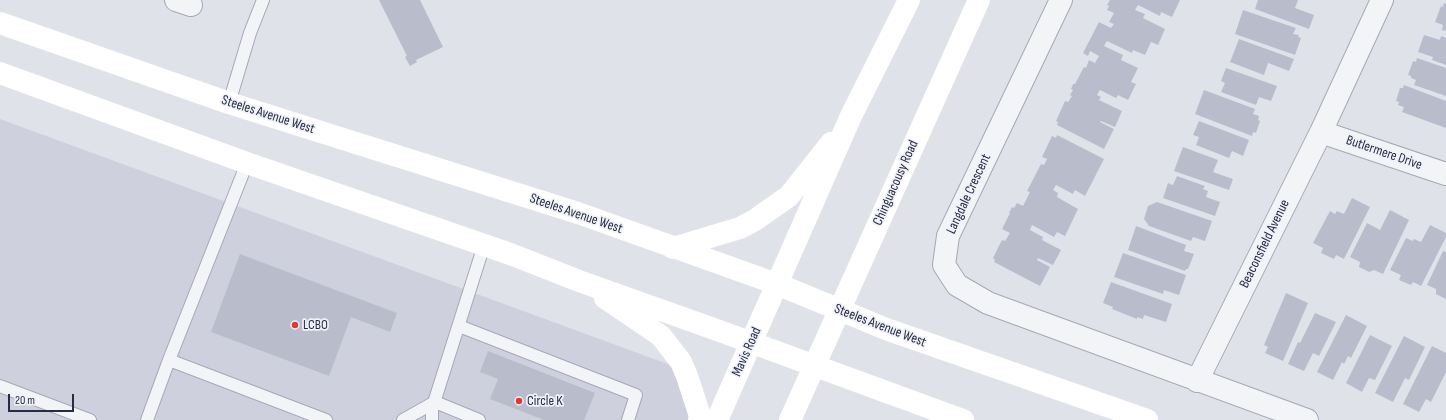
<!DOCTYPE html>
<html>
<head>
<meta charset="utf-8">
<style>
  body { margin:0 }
  #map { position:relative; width:1446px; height:420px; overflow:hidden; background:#e0e2ea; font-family:"Sofia Sans Condensed",sans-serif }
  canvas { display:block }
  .scale { position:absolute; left:8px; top:394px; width:66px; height:18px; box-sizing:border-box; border:2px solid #272c44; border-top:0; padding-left:5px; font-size:12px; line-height:14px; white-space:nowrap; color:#272c44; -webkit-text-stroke:3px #f0f2f8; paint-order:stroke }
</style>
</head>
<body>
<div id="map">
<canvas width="1446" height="420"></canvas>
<div class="scale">20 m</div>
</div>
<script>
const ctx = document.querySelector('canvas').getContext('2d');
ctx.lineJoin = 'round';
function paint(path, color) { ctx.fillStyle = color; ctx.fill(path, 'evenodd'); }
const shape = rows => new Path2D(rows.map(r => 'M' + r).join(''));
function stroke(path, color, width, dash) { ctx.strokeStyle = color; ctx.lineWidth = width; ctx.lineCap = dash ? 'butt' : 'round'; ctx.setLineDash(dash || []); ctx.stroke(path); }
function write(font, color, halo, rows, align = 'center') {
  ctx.font = font + ' "Sofia Sans Condensed",sans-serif'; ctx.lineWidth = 3.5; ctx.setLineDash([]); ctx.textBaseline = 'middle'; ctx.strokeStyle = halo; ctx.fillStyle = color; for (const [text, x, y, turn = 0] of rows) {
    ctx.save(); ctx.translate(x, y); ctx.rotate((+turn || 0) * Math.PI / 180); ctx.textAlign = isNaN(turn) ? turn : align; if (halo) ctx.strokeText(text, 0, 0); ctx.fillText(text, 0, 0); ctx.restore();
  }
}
paint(shape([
  [0,119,695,374,703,420,0,420]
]), '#ced1dd');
paint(shape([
  [379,0,420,0,443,47,416,60,417,62,410,66,405,57,407,56],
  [1110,0,1180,0,1172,17,1161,12,1160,16,1138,5,1135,10,1145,14,1143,18,1165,29,1158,45,1151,42,1145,55,1133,50,1132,53,1107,41,1104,46,1123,55,1121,60,1138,68,1131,82,1136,84,1128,100,1118,95,1116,98,1100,90,1097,95,1101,97,1099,100,1122,111,1115,127,1101,121,1100,122,1114,129,1104,149,1057,125,1058,122,1056,121,1065,101,1068,102,1072,96,1070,95,1073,90,1071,89,1073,84,1075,84,1084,67,1086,68,1089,60,1095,63,1099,56,1090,51,1088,56,1083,53,1099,22,1111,28,1114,24,1109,22,1114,13,1107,10,1109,6,1107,5],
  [1258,0,1298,0,1295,8,1314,15,1309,29,1255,9],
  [1444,3,1446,4,1446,31,1442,30,1443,25,1435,22,1441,6,1443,7],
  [1243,10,1296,28,1293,34,1299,35,1298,37,1301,38,1295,55,1235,34],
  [1424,35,1440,40,1441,36,1446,38,1446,65,1432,60,1433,57,1418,52],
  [1239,39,1294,59,1289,71,1268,63,1264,75,1230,62],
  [1417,58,1446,68,1446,96,1414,85,1416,80,1411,78,1411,76,1408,75,1413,61,1416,62],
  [1226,68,1277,86,1271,101,1259,97,1256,105,1221,92,1225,83,1221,81],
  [1404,85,1446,101,1446,128,1402,112,1404,107,1398,105,1399,102,1396,101,1400,88,1403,88],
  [1204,90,1255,109,1253,114,1259,116,1258,120,1260,121,1256,133,1253,132,1252,136,1195,114],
  [1199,121,1249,140,1243,156,1232,151,1229,158,1196,145,1199,137,1193,135],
  [1057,135,1104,159,1085,196,1075,190,1073,194,1056,185,1053,190,1058,193,1057,197,1078,209,1065,236,1057,232,1054,237,1032,225,1030,230,1043,237,1042,240,1061,250,1053,265,1038,258,1037,260,1050,267,1040,286,994,262,995,260,993,258,1002,240,1005,241,1010,233,1002,229,1010,213,1009,213,1012,207,1014,208,1017,203,1023,206,1030,192,1027,191,1041,164,1044,165,1047,159,1042,157,1052,136,1056,138],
  [1183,147,1218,160,1213,172,1233,179,1229,190,1174,171],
  [1177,176,1205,186,1203,189,1208,191,1206,197,1220,202,1215,216,1163,198,1168,183,1173,185],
  [1352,198,1370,207,1344,259,1336,255,1334,259,1321,253,1323,248,1313,243,1330,211,1335,214,1337,211,1344,214],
  [1157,202,1212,221,1205,241,1193,237,1191,241,1149,226,1144,219,1148,206],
  [1390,210,1409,220,1383,274,1374,270,1369,272,1359,267,1360,262,1350,257,1367,223,1380,230],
  [1430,225,1446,233,1446,237,1421,286,1413,282,1411,285,1399,280,1401,275,1390,270,1406,238,1413,241,1414,239,1421,242],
  [1136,226,1186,245,1184,251,1194,254,1188,269,1186,269,1185,271,1128,250],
  [1443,251,1446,252,1446,299,1436,294,1436,289,1427,285],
  [1123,253,1186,275,1179,295,1164,290,1163,294,1114,277],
  [240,254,397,313,390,332,351,317,329,376,211,332],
  [1111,282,1172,304,1166,322,1144,315,1143,319,1137,317,1137,319,1112,309,1113,307,1103,303],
  [1286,293,1308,303,1283,361,1265,353,1268,347,1264,345],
  [1315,313,1336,322,1319,356,1313,353,1304,371,1288,364,1298,342,1300,343],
  [1346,315,1367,326,1351,358,1348,356,1344,364,1342,362,1333,380,1317,372],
  [1370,335,1392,346,1375,380,1369,378,1362,392,1346,383],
  [1404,336,1425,347,1409,380,1405,378,1393,402,1375,393],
  [1432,346,1446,353,1446,372,1431,402,1426,399,1419,412,1403,404],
  [488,351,595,393,584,420,544,420,490,399,498,379,480,372]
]), '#b9bdcb');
const lane = shape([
  [229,103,250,33,263,0],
  [459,326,636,395,628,420],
  [169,360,326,420],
  [0,386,90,420],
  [147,420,169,360,247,163],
  [403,420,435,402,479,420],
  [432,420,432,409,484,245]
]);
const street = shape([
  [176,0,191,5],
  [1061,0,948,236,944,265,957,285,988,303,1307,420],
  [1321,132,1446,174],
  [1197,381,1321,132,1382,0]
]);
stroke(lane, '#a5a8b5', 14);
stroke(street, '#a5a8b5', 24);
stroke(lane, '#f3f4f8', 12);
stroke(street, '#f3f4f8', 22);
stroke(shape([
  [0,23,229,103,578,213,777,284,886,329,1147,420],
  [0,73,247,163,513,255,579,281,717,330,963,420],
  [673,248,740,228,755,220,789,196,831,143],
  [605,298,661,336,681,362,687,376,700,416,699,420],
  [717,420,851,116,909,0],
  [790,420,979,0]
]), '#fff', 22);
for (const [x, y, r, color] of [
  [295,325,4,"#dc3a38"],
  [519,401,4,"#dc3a38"]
]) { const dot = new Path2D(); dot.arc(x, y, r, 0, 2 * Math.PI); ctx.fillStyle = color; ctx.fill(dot); stroke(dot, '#f0f2f8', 1.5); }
write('14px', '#272c44', '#f0f2f8', [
  ["Steeles Avenue West",268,115,18],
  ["Butlermere Drive",1384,153,19],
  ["Chinguacousy Road",896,183,-66],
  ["Langdale Crescent",969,194,-65],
  ["Steeles Avenue West",576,214,19],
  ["Beaconsfield Avenue",1265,244,-64],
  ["Steeles Avenue West",880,326,21],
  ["Mavis Road",747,352,-66]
]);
write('14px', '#272c44', '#f0f2f8', [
  ["LCBO",303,325],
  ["Circle K",527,401]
], 'left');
</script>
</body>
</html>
